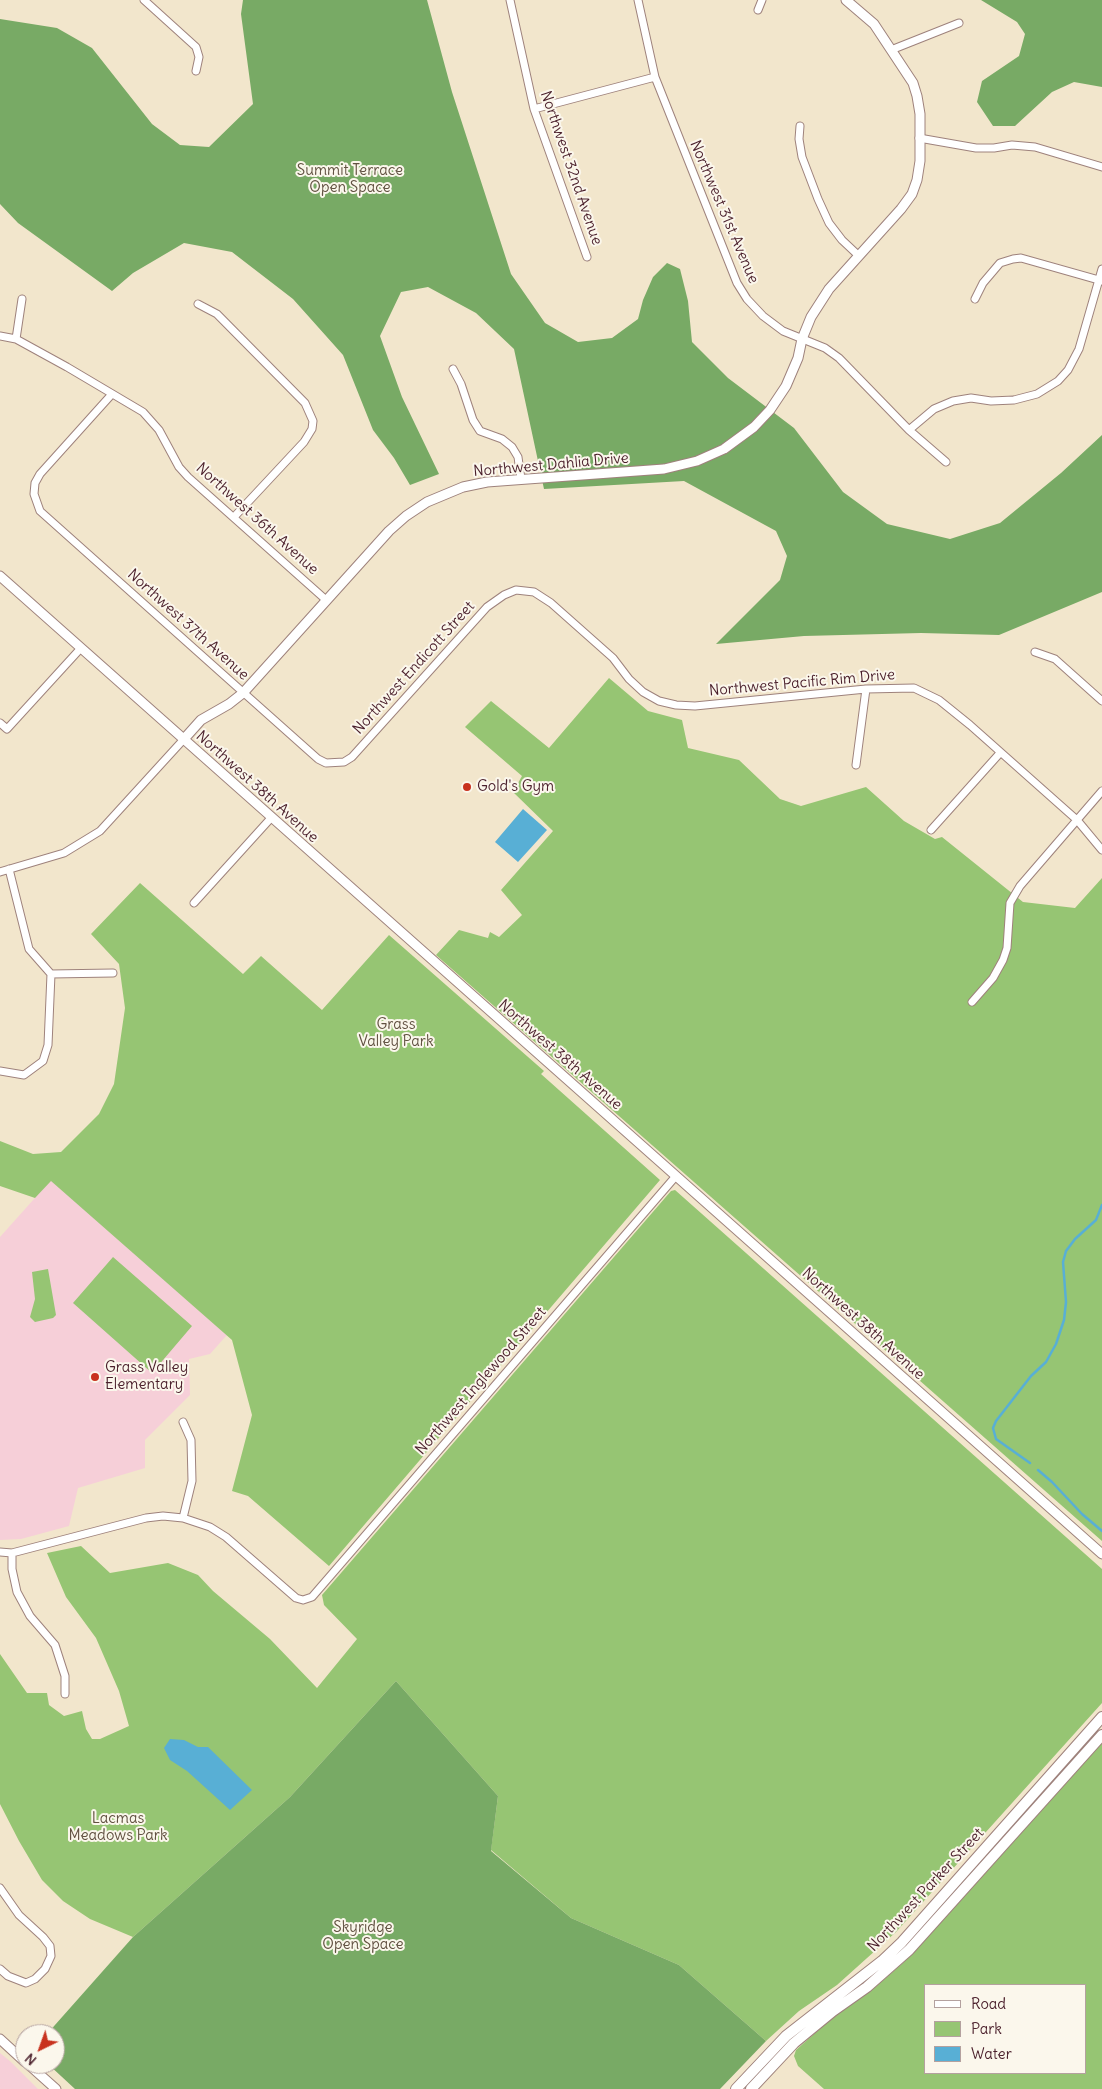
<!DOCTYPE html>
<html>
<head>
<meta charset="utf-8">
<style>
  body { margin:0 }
  #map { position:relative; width:1102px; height:2089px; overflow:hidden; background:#f2e6cc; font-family:Delius,sans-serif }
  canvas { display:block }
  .legend { position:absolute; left:924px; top:1984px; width:162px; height:90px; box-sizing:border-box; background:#fbf7ec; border:1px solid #b4a19f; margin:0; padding:6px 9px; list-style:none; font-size:15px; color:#4a1f2b }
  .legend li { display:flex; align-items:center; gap:10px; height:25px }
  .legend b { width:25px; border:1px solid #b4a19f }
  .north { position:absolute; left:15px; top:2024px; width:50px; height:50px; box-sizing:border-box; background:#fbf7ec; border:1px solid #b4a19f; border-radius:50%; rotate:222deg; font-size:14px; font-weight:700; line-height:20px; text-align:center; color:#4a1f2b }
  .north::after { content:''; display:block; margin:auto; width:18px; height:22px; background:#c8321e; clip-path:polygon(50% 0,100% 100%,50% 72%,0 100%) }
</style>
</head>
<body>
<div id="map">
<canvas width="1102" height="2089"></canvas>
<ul class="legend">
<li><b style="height:6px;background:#fff"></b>Road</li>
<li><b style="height:14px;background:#96c573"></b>Park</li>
<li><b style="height:14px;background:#58afd5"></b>Water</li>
</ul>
<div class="north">N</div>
</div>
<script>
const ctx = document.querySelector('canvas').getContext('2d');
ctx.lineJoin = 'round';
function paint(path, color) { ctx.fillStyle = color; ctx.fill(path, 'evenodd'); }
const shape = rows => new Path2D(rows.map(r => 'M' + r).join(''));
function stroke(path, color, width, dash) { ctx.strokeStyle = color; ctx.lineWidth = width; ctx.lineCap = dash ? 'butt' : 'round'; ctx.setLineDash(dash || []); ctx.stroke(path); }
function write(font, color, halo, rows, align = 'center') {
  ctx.font = font + ' Delius,sans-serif'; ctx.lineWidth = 4; ctx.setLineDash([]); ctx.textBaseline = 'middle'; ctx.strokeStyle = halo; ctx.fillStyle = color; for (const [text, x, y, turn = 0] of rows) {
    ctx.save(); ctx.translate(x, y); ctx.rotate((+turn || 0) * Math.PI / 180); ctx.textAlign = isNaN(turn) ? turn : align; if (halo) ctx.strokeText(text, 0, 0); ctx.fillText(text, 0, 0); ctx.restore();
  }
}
paint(shape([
  [51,1180,227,1335,210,1354,189,1359,190,1395,145,1440,145,1468,78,1488,69,1526,21,1539,0,1540,0,1237],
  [0,2053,11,2062,38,2089,0,2089]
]), '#f6cfd8');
paint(shape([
  [609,678,648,711,682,720,688,748,739,760,780,799,801,806,866,787,904,821,935,839,942,837,1023,902,1075,908,1102,878,1102,1541,436,955,459,930,488,938,490,932,499,937,522,915,501,890,553,831,513,792,522,776,465,727,491,701,549,748],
  [140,883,243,974,261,956,322,1010,389,935,544,1071,541,1074,660,1180,329,1566,248,1496,232,1491,252,1415,232,1340,51,1181,35,1198,0,1186,0,1141,33,1154,61,1152,99,1114,114,1084,125,1008,119,964,91,934],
  [675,1190,1102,1569,1102,1703,896,1932,837,1985,799,2011,766,2041,679,1965,571,1918,491,1850,498,1796,396,1681,290,1797,133,1937,90,1919,63,1901,42,1880,19,1841,0,1804,0,1654,27,1693,47,1693,49,1705,64,1716,82,1711,86,1729,92,1739,100,1739,129,1726,119,1691,96,1638,66,1597,47,1553,81,1546,110,1573,168,1563,198,1575,213,1591,270,1639,317,1688,357,1639,324,1605,322,1595,671,1191],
  [113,1257,192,1326,152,1373,73,1303],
  [48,1269,56,1315,53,1318,35,1322,30,1317,35,1299,32,1272],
  [1102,1743,1102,2089,824,2089,798,2066,794,2056,796,2050,832,2018,873,1989,904,1962],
  [926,1985,1086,1985,1086,2073,926,2073]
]), '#96c573');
paint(shape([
  [243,0,427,0,452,92,511,274,545,323,578,342,612,338,638,319,643,300,653,277,667,263,680,269,688,301,692,342,728,378,794,428,843,492,887,524,950,539,1000,523,1061,473,1102,435,1102,592,999,635,921,633,804,636,716,644,780,580,787,556,776,531,684,481,544,489,514,349,476,313,428,287,401,292,380,336,402,397,439,474,410,485,394,458,373,430,343,355,293,299,232,252,184,243,133,273,112,291,18,223,0,204,0,19,57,28,92,48,152,124,180,145,209,147,253,104,241,14],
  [981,0,1102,0,1102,87,1074,82,1052,92,1015,126,993,126,977,102,982,81,1019,56,1025,34,1017,22],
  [396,1681,498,1796,491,1851,571,1918,679,1965,766,2041,720,2089,75,2089,48,2064,55,2064,55,2034,47,2034,133,1937,290,1797]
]), '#78aa65');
paint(shape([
  [523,809,547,830,518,862,495,842],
  [170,1739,184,1740,198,1747,208,1747,252,1790,230,1810,187,1771,170,1760,164,1748]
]), '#58afd5');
stroke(shape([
  [1030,1463,996,1439,993,1428,996,1421,1031,1376,1046,1362,1056,1344,1064,1320,1066,1302,1063,1262,1066,1251,1075,1239,1096,1220,1102,1205],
  [1038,1470,1052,1482,1082,1514,1102,1531]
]), '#58afd5', 2.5);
const minor = shape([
  [144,0,196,47,199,57,196,71],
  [510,0,534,109,587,257],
  [638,0,655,77,737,283,747,299,763,316,783,331,825,348,839,358,909,430,946,462],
  [758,10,762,0],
  [891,50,959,23],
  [534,109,655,77],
  [800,126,799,139,802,157,818,199,829,223,842,240,859,256],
  [919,138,976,148,994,148,1012,145,1035,147,1102,167],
  [975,299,983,283,1000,263,1013,259,1021,258,1102,281],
  [198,304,217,314,305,403,313,421,312,429,304,442,234,517],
  [0,336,16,339,67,367,143,412,159,430,179,467,188,477,325,599],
  [16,339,22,299],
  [453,369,461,384,473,420,480,431,502,439,512,447,518,457,521,479],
  [112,394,40,474,35,483,34,494,40,511,254,702,318,759,326,763,344,762,352,757,487,607,504,595,516,590,534,592,551,603,613,658,629,679,643,692,659,701,676,705,695,706,866,689,914,688,939,700,970,725,1077,820,1102,850],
  [909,430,934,409,953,401,971,398,991,401,1014,400,1037,394,1058,381,1068,370,1079,349,1102,269],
  [1035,652,1055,659,1102,701],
  [0,723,7,729,81,648],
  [856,765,866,689],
  [931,830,1000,753],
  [0,872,64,853,100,831,184,739],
  [194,903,271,818],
  [51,974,113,973],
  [972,1002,993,978,1003,960,1007,948,1010,903,1020,886,1102,791],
  [0,1071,24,1075,43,1061,48,1045,51,974,29,949,9,869],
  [183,1518,192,1481,191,1440,183,1422],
  [0,1552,12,1553,146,1518,163,1516,183,1518,210,1527,226,1537,296,1598,303,1600,312,1597,676,1176],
  [12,1553,12,1569,17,1592,30,1616,55,1645,65,1676,65,1694],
  [0,1888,19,1915,43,1937,50,1946,51,1956,45,1969,35,1979,26,1983,8,1976,0,1969]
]);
const tertiary = shape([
  [0,576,1102,1554],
  [184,739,201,720,229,704,243,693,389,531,406,516,427,502,463,487,487,482,664,469,697,461,724,449,754,427,770,410,786,386,798,358,802,339,811,317,829,289,901,209,912,194,917,180,920,161,920,114,917,96,913,83,874,24,846,0],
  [0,2039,25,2062],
  [28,2064,56,2089]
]);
const secondary = shape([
  [736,2089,786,2036,882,1961,902,1942,1102,1717],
  [751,2089,794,2043,833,2011,867,1987,909,1950,1102,1735]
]);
stroke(minor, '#9e827c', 9);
stroke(tertiary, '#9e827c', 11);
stroke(secondary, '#9e827c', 12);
stroke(minor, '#fff', 7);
stroke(tertiary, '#fff', 9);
stroke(secondary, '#fff', 10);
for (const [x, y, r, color] of [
  [467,787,5,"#c8321e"],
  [95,1377,5,"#c8321e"]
]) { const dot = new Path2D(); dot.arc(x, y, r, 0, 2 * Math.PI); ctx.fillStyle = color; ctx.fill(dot); stroke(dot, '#fbf7ec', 2); }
write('15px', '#4a1f2b', '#fbf7ec', [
  ["Northwest 32nd Avenue",571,168,71],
  ["Northwest 31st Avenue",724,212,67],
  ["Northwest Dahlia Drive",551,465,-5],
  ["Northwest 36th Avenue",257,519,42],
  ["Northwest 37th Avenue",188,625,42],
  ["Northwest Endicott Street",414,668,-48],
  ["Northwest Pacific Rim Drive",802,683,-5],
  ["Northwest 38th Avenue",257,787,42],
  ["Northwest 38th Avenue",560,1055,41],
  ["Northwest 38th Avenue",863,1324,42],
  ["Northwest Inglewood Street",481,1381,-49],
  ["Northwest Parker Street",926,1890,-47]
]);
write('15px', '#615141', '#fbf7ec', [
  ["Summit Terrace",350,171],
  ["Open Space",350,188],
  ["Grass",396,1025],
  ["Valley Park",396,1042],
  ["Lacmas",118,1819],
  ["Meadows Park",118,1836],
  ["Skyridge",363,1928],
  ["Open Space",363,1945]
]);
write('15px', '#4a1f2b', '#fbf7ec', [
  ["Gold's Gym",477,787],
  ["Grass Valley",105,1368],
  ["Elementary",105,1385]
], 'left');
</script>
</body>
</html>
